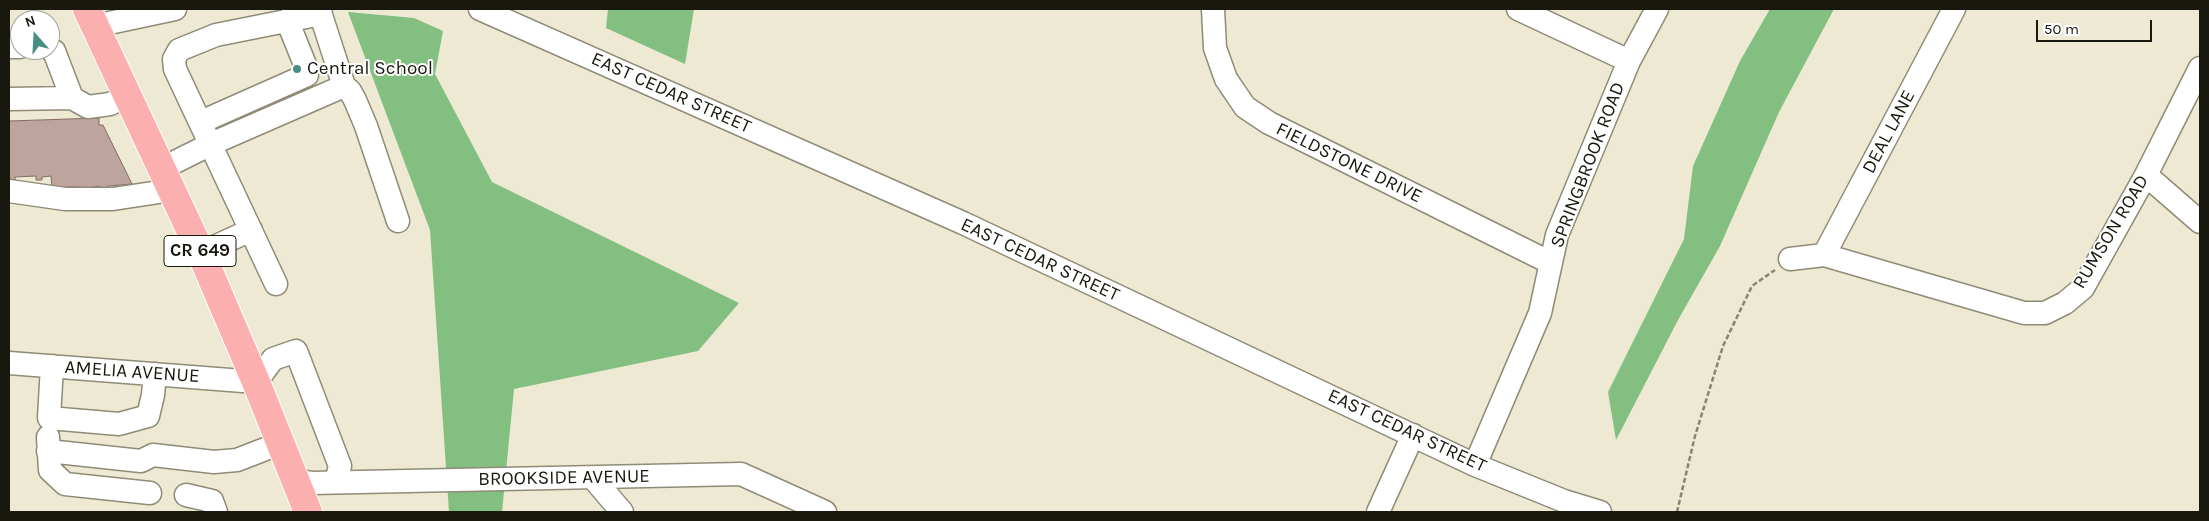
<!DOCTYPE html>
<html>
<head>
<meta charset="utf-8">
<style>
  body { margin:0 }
  #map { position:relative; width:2209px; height:521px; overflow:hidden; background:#ede9d2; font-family:Karla,sans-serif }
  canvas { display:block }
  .frame { position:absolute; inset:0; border:10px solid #19180f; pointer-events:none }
  .north { position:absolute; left:10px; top:10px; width:50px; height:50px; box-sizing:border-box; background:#fff; border:1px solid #a3a39f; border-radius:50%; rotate:341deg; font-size:14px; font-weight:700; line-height:20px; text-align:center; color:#19180f }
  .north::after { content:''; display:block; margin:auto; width:18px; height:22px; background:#498e85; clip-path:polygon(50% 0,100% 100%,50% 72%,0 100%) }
  .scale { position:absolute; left:2036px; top:20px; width:116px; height:22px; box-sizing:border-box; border:2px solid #19180f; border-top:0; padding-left:6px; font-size:15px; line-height:18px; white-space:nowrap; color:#19180f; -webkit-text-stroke:4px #fff; paint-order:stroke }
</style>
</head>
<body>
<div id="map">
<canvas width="2209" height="521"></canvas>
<div class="frame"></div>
<div class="north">N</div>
<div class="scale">50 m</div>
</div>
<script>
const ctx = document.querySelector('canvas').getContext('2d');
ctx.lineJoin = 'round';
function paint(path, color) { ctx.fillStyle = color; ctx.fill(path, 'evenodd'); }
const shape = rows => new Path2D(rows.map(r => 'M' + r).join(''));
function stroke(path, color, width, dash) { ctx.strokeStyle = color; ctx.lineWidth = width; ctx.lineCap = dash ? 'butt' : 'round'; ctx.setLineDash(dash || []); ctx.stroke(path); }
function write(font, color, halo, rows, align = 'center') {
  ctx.font = font + ' Karla,sans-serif'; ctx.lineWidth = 4; ctx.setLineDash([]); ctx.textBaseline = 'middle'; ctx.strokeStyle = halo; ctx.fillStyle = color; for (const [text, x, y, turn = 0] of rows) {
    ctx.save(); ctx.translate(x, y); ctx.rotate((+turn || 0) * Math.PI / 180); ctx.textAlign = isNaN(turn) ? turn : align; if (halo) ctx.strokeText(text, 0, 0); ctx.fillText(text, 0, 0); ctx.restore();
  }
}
paint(shape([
  [608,9,694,9,685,64,606,28],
  [1770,9,1834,9,1779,112,1720,246,1678,320,1616,440,1608,392,1684,239,1693,166,1740,61],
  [348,12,414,18,443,31,435,74,492,182,739,303,698,351,514,389,502,512,449,512,430,230]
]), '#83bf81');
const building = shape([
  [99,118,99,125,103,125,132,184,108,186,108,188,99,189,99,186,78,190,78,187,65,187,65,190,52,187,51,176,42,177,42,180,36,180,36,176,15,177,15,180,11,180,9,177,9,121,99,118]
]);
paint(building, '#bda59d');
stroke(building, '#836c65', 1);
const minor = shape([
  [319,9,344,86,350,91,355,100,366,126,398,221],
  [480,9,963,223,1475,465,1564,501,1600,512],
  [1213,9,1215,48,1226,79,1245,107,1269,123,1551,263],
  [1518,9,1629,61],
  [95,26,175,9],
  [9,47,20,47],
  [50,49,54,51,72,98],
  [9,99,72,98,88,107,110,104,129,95],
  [201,122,307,75,306,67,287,20],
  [163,168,211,144,344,86],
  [2146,175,2200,222],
  [9,191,65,199,113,199,172,190],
  [201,253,251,230],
  [1824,255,1954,9],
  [1790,259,1824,255,2024,313,2045,313,2065,303,2083,288,2146,175,2200,68],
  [276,284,175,69,174,59,179,50,216,35,321,14],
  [9,363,256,382,273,359,296,351,340,466,336,482],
  [52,366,49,418,119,424,148,416,153,395,155,374],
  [48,437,50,470,65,484,150,493],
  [48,451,141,461,153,455,214,462,237,460,281,443],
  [1475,465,1540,313,1557,235,1629,61,1657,9],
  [593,478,622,512],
  [296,480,312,483,741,474,825,512],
  [186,495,212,501,216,512],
  [1378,512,1413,435]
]);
const major = shape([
  [87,9,201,253,256,382,308,512]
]);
stroke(minor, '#8f8b76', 25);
stroke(major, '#fff', 30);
stroke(shape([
  [1677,512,1695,436,1723,346,1752,286,1775,270]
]), '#878574', 2.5, [5, 2.5]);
stroke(minor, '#fff', 22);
stroke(major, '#fbafaf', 28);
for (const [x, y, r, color] of [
  [297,69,5,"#498e85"]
]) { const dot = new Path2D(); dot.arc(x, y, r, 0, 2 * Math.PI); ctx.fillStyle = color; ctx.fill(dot); stroke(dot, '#fff', 2); }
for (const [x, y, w] of [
  [200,251,72]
]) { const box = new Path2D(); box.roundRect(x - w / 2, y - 15.5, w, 31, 4); ctx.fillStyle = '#fff'; ctx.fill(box); stroke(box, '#19180f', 1); }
write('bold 18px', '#19180f', null, [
  ["CR 649",200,251]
]);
write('19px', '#19180f', '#fff', [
  ["Central School",307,69]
], 'left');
write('19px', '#19180f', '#fff', [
  ["EAST CEDAR STREET",671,93,24],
  ["DEAL LANE",1889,132,-62],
  ["FIELDSTONE DRIVE",1349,163,26],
  ["SPRINGBROOK ROAD",1588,165,-69],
  ["RUMSON ROAD",2111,232,-59],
  ["EAST CEDAR STREET",1040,260,25],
  ["AMELIA AVENUE",132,372,4],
  ["EAST CEDAR STREET",1407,431,25],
  ["BROOKSIDE AVENUE",564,478,-1]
]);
</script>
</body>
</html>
